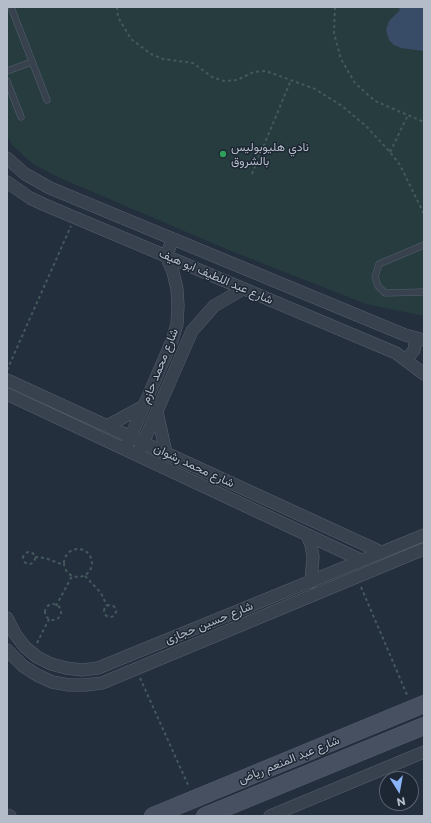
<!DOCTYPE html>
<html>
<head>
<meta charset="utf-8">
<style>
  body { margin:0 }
  #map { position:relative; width:431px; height:823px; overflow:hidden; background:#242f3e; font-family:Montserrat,sans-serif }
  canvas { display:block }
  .frame { position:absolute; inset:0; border:8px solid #b4bcc9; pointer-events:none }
  .north { position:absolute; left:379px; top:771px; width:40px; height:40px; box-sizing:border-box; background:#1d2633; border:1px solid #59626f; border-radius:50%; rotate:169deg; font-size:11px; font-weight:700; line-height:16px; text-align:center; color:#b4bcc9 }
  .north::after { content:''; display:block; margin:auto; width:14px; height:18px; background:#8ab4f8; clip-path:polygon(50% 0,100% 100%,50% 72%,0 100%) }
</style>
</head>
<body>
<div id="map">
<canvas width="431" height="823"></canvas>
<div class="frame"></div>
<div class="north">N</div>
</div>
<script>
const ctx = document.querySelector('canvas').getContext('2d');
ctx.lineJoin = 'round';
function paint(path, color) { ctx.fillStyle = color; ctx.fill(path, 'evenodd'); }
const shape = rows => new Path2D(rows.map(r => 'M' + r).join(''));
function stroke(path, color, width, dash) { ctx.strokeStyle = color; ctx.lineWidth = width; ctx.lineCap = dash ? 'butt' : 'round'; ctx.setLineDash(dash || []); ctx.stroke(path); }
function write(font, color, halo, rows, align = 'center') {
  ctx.font = font + ' Montserrat,Vazirmatn,sans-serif'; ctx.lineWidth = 3; ctx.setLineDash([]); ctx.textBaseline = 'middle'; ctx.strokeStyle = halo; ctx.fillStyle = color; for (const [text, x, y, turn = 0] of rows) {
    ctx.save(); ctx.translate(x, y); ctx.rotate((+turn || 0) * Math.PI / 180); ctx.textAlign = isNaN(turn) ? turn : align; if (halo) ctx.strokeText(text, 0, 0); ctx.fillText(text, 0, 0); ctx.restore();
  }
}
paint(shape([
  [7,7,424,7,424,316,366,304,231,251,60,178,33,164,12,145,7,135]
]), '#263c3f');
paint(shape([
  [392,7,422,7,424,9,424,51,401,48,394,45,389,40,386,30,389,21,400,10,398,7]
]), '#394c67');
const lane = shape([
  [11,7,47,100],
  [7,71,32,62],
  [7,81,21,117],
  [424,245,379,264,375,277,378,286,385,293,424,292]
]);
const street = shape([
  [7,158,25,174,50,188,405,335,424,340],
  [7,182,30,198,45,205,396,353,424,374],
  [406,360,414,350,416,339],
  [7,380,381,552],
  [7,394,361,560],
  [157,412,166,453],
  [107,426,144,406],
  [127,445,172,341,177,324,178,306,177,289,173,272,166,256,173,239],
  [140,450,192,331,214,306,243,289],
  [307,535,311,545,313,557,311,582],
  [7,618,15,634,25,647,37,657,51,664,66,668,82,670,98,668,424,535],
  [7,650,23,666,37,675,52,682,69,685,85,685,102,683,424,549],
  [7,815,10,816],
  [270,816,424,752]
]);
const secondary = shape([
  [153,816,424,704],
  [205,816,424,726]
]);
stroke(lane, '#565f6c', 7);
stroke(street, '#565f6c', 13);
stroke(secondary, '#565f6c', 18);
stroke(shape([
  [117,7,118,17,131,39,151,54,163,59,193,63,212,77,224,81,237,80,254,72,266,71,315,89,342,106,366,126,390,152,400,165,424,214],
  [335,7,334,33,341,59,355,83,375,101,424,122],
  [390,152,408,115],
  [252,174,291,80],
  [7,370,71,226],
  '64 563a14 14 0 1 1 28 0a14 14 0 1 1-28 0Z',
  '23 558a6 6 0 1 1 12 0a6 6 0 1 1-12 0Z',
  [35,557,45,558,64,565],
  [85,576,101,593,107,606],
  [361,587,408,697],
  '45 612a8 8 0 1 1 16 0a8 8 0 1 1-16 0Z',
  '104 611a6 6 0 1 1 12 0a6 6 0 1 1-12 0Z',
  [56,606,72,576],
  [37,643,49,619],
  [140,678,189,787]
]), '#44595c', 2, [3, 3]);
stroke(lane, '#38414e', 6);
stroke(street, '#38414e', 12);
stroke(secondary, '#465061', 17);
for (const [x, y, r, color] of [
  [223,154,4,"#2e9e5b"]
]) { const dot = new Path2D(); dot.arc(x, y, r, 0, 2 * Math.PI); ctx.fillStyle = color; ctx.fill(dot); stroke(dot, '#1d2633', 1.5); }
write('12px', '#b4bcc9', '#1d2633', [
  ["نادي هليوبوليس",231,147],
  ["بالشروق",231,161]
], 'left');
write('12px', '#b4bcc9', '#1d2633', [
  ["شارع عبد اللطيف ابو هيف",216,277,23],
  ["شارع محمد حازم",160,366,-68],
  ["شارع محمد رشوان",194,466,25],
  ["شارع حسين حجازى",209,623,-22],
  ["شارع عبد المنعم رياض",289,760,-22]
]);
</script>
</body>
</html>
